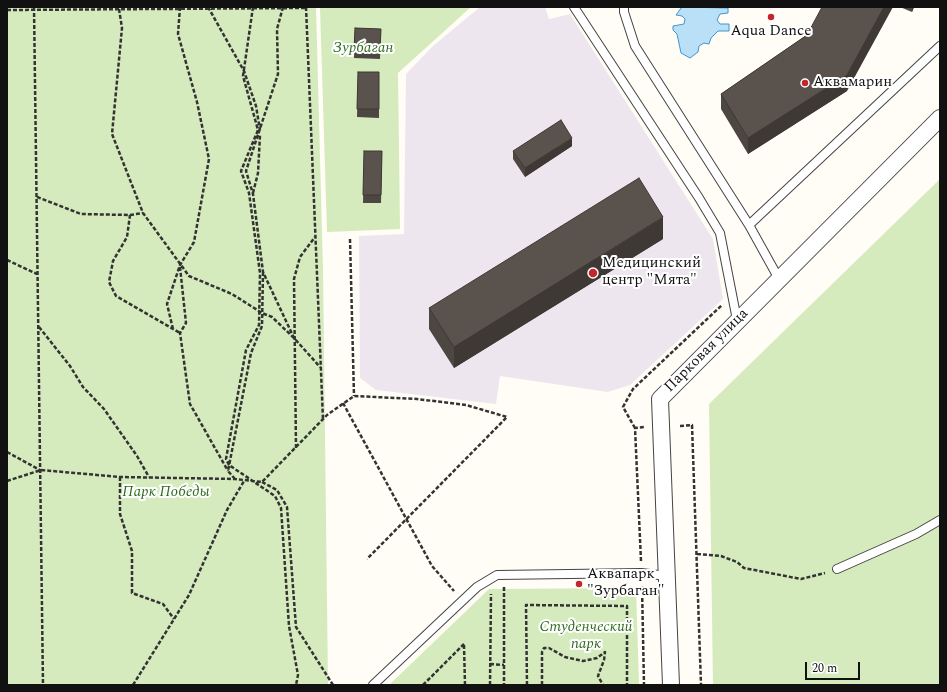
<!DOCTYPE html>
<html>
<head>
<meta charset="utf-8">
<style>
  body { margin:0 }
  #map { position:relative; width:947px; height:692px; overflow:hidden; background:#fffdf5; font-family:Spectral,serif }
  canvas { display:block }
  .frame { position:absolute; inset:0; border:8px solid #111; pointer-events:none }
  .scale { position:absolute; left:805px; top:662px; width:55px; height:18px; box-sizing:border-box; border:2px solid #111; border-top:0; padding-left:5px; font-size:12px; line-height:14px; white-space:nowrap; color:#111; -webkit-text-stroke:3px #fff; paint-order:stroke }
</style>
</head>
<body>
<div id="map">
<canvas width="947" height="692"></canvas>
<div class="frame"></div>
<div class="scale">20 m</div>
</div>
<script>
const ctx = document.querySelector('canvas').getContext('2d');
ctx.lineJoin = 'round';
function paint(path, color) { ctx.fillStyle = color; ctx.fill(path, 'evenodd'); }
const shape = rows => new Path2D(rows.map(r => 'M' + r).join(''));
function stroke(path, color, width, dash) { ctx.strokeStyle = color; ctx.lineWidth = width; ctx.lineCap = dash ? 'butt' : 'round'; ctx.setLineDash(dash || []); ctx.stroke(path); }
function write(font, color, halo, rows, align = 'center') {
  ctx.font = font + ' Spectral,serif'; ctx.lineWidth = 4; ctx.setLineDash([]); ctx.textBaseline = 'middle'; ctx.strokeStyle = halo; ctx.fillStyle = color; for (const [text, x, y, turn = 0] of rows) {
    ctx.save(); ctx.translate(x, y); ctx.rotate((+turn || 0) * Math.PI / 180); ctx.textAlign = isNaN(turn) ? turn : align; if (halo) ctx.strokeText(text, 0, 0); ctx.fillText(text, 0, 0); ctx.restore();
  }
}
paint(shape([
  [480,7,545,7,549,19,570,14,713,239,723,299,630,385,608,392,500,376,496,404,376,390,360,378,359,236,404,234,406,74,433,46]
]), '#eee6ef');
paint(shape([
  [7,7,316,7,323,270,328,685,7,685],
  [320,7,471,7,398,73,400,229,327,232],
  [940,179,940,685,713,685,709,404],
  [636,588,639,685,389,685,489,589]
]), '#d5ebbd');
const water = shape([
  [682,7,728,8,728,13,720,14,717,20,720,24,729,24,729,31,718,31,711,38,709,44,704,43,699,46,698,52,690,58,681,53,677,34,673,30,673,26,684,24,685,19,682,16,676,15,682,7]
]);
paint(water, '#b9e0f7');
stroke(water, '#3f96cf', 1);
const service = shape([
  [574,7,699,198,720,233,737,320],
  [624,7,624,12,635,46,749,225,779,279],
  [749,225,940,46],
  [837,569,916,534,940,520],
  [373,685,477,587,497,575,641,573,668,576]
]);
const minor = shape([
  [671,685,660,399,940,118]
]);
stroke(service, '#444', 10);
stroke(minor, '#444', 18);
stroke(shape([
  [34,7,43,685],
  [208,7,244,71,256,106,260,130],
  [253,7,243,76,258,130,241,171,249,193,260,273,259,325,246,350,226,459,229,465,275,496,281,508,289,626,298,675,296,685],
  [283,7,277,29,278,74,246,171,253,194,263,272,294,338,320,367],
  [306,7,323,420],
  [119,9,122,28,112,134,143,213,189,276,232,294,262,313,272,317,294,338],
  [7,10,306,8],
  [253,193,258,173,260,135],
  [37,197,81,214,130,215,127,237,113,261,109,282,116,296,180,333],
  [130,215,143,213],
  [350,239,354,396],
  [7,260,37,274],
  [180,267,186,323,180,333,190,404,228,471],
  [39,327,70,366,83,387,104,409,137,456,149,477],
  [173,329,167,304,180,265,194,242,209,159,197,102,178,34,180,7],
  [343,403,432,566,454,591],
  [680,426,692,425,701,685],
  [635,428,623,407,633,389,722,305],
  [296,448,294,279,300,257,315,237],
  [7,452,40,470],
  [120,477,120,514,132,551,132,593,163,604,174,619],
  [235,479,228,471,251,353,262,326,263,273],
  [7,481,41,470,120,477,235,479,262,482,327,415,354,396,417,399,466,405,507,417,367,559],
  [262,482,277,490,287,507,296,627,333,685],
  [697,554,721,556,737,562,744,568,801,579,825,573],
  [641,561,635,428,645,427],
  [642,586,644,685],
  [504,587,504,685],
  [464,645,465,685],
  [490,664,504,665],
  [133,685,189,595,227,510,244,481],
  [423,685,464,644],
  [490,685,491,594],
  [527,685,526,605,627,606,627,685],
  [542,685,542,652,544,648,549,648,565,657,583,661,597,658,605,652,604,660,598,676,603,685]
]), '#333', 2.5, [4, 2]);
stroke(service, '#fff', 8);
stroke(minor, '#fff', 16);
paint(shape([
  [900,7,914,7,912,12],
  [355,28,381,29,380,59,354,58],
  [807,35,847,91,748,154,721,109,721,94],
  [358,72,379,72,379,118,357,117],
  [572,146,525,177,513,159,513,151],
  [364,151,382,151,381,203,363,203],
  [663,239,454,368,429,329,429,308]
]), '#4d4742');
paint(shape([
  [884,7,893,7,847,91,748,154,748,138],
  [912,7,914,7,912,12],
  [572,138,572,146,525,177,525,168],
  [663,217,663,239,454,368,454,347]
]), '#3f3936');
const building = shape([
  [822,7,884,7,847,75,748,138,721,94,807,35,822,7],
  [355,28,381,29,380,50,354,50,355,28],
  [358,72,379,72,379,109,357,109,358,72],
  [561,120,572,138,525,168,513,151,561,120],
  [364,151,382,151,381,195,363,195,364,151],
  [639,178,663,217,454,347,429,308,639,178]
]);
paint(building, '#5a524d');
stroke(building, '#3f3936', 1);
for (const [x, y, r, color] of [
  [771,17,4,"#c4262e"],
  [805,83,4,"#c4262e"],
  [593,273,5,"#c4262e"],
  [579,584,4,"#c4262e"]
]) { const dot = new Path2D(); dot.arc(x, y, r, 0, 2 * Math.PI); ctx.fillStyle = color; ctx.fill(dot); stroke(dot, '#fff', 1.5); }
write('15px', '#111', '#fff', [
  ["Aqua Dance",771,32,"center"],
  ["Аквамарин",813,83],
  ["Медицинский",602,264],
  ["центр \"Мята\"",602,281],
  ["Аквапарк",587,575],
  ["\"Зурбаган\"",587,592]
], 'left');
write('italic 15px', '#2f6b1f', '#fff', [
  ["Зурбаган",363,49],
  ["Парк Победы",166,493],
  ["Студенческий",586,628],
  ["парк",586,645]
]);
write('15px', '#111', '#fff', [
  ["Парковая улица",707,351,-45]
]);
</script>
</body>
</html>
